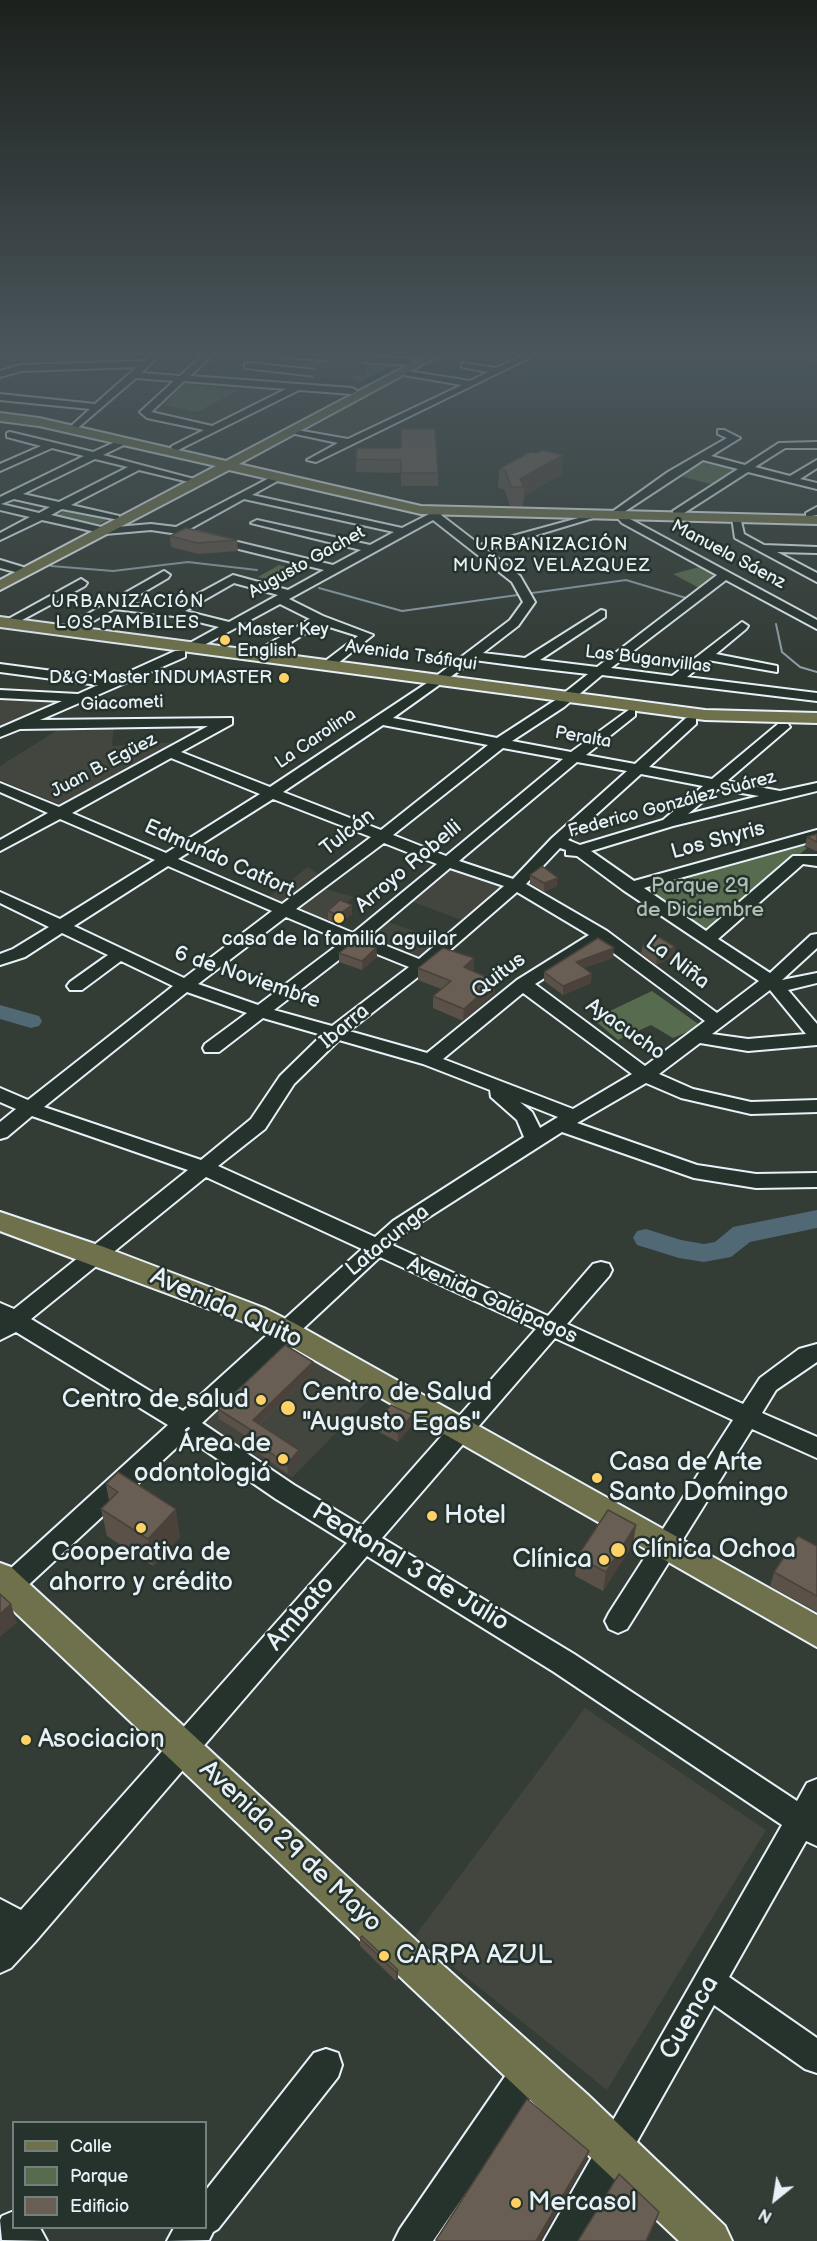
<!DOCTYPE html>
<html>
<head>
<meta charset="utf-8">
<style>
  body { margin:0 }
  #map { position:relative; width:817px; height:2241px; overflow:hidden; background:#333c35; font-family:"Balsamiq Sans",sans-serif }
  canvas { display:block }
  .legend { position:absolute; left:12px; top:2121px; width:195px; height:108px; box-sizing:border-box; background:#26332d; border:2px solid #747f7e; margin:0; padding:8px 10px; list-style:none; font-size:18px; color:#e8f1f8 }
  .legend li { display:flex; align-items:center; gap:12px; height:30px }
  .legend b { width:30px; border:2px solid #747f7e }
  .north { position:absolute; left:745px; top:2169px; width:60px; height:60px; -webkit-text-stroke:4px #26332d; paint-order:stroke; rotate:210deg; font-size:16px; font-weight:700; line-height:24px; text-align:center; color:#e8f1f8 }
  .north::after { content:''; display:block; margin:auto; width:21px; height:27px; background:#e8f1f8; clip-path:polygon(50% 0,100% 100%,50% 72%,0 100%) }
</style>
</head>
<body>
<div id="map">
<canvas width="817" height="2241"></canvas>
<ul class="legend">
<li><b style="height:8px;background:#6e714b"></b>Calle</li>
<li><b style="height:16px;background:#576c4f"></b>Parque</li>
<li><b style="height:16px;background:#695e54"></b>Edificio</li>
</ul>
<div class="north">N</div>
</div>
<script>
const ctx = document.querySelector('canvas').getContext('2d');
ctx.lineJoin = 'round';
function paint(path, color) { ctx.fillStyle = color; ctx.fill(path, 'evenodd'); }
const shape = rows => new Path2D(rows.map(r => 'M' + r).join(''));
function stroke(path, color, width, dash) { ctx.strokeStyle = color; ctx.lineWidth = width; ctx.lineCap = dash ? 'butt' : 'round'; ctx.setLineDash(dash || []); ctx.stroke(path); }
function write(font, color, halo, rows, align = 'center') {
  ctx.font = font + ' "Balsamiq Sans",sans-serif'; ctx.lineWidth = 5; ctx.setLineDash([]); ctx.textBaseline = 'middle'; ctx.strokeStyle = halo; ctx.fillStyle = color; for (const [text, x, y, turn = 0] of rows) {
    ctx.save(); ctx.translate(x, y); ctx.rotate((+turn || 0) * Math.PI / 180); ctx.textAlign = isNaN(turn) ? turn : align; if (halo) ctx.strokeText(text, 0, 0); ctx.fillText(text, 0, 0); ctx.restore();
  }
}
paint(shape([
  [408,375,459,384,345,439,303,431],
  [187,380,284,388,210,426,150,412],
  [0,697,69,699,0,729],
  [114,725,112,746,178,742,61,805,0,780,0,766,64,726],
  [308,867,321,876,282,903,267,898],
  [448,868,508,890,469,923,408,900],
  [323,888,354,897,324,922,298,910],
  [379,919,441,940,416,960,358,942],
  [285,1343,373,1395,292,1478,201,1422],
  [585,1708,766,1830,607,2090,415,1936]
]), '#43463e');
paint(shape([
  [312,357,401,361,360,382,348,378,367,371,334,362,311,370,300,369],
  [185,384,238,390,197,412,165,405],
  [702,457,746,468,718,486,672,474],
  [68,509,109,519,94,527,51,518],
  [279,565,299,570,278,582,258,577],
  [703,566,721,575,703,590,673,574],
  [795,841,807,848,702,936,629,887],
  [652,991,701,1026,673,1038,651,1025,618,1040,593,1019]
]), '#576c4f');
stroke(shape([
  [696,354,817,360],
  [51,566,113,571,188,562,257,570],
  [319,588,402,611,626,580,686,598],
  [776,624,782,652,800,667,817,672]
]), '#8d9fa9', 2);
paint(shape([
  [0,1005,39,1016,42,1021,39,1026,31,1028,0,1019,0,1005],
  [817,1210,817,1228,750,1242,731,1257,704,1262,679,1258,637,1245,633,1238,637,1231,646,1229,681,1240,704,1244,715,1242,733,1227,817,1210]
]), '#506975');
const minor = shape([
  [152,354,161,354,141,373,180,376,204,354,213,354,190,376,352,388,357,391,352,394,299,390,176,451,171,448,172,446,204,430,147,418,140,412,174,381,136,378,73,432,70,431,70,427,90,409,0,400,0,394,95,404,137,367,21,371,0,377,0,371,20,365,143,361,152,354],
  [184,381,286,389,212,426,151,412,184,381],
  [278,354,325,354,410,359,414,362,410,365,282,357,278,354],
  [526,354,537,354,316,462,307,460,338,443,286,432,291,429,348,439,462,385,404,375,401,374,401,370,470,381,488,372,462,367,462,363,496,368,526,354],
  [248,363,316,370,321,373,316,376,245,368,245,364,248,363],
  [718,430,724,430,740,438,711,456,745,465,779,443,817,442,817,448,785,448,755,467,790,476,817,460,817,468,800,479,817,483,817,489,748,472,681,515,673,515,673,511,738,469,703,460,624,512,630,519,817,620,817,629,726,580,611,668,672,676,742,622,748,626,746,629,716,654,777,666,777,672,708,660,687,677,817,693,817,701,602,675,564,707,512,741,571,752,630,709,635,710,635,716,586,755,635,764,686,718,691,717,696,718,696,724,649,767,712,779,778,724,788,724,790,727,727,781,780,791,817,783,817,791,673,826,591,851,634,881,817,830,817,840,644,888,706,931,793,856,817,856,817,866,803,864,718,939,770,973,811,935,817,934,817,948,782,980,817,973,817,983,788,990,817,1024,817,1045,748,1051,700,1043,659,1074,693,1089,751,1102,817,1100,817,1112,751,1114,681,1098,646,1083,577,1123,697,1165,756,1174,817,1173,817,1187,756,1188,694,1178,562,1132,407,1231,392,1245,548,1316,593,1264,601,1262,609,1264,612,1270,609,1276,567,1324,743,1404,760,1378,799,1349,817,1344,817,1362,776,1390,762,1413,817,1437,817,1458,752,1429,627,1629,618,1633,609,1629,605,1621,609,1613,733,1420,555,1338,382,1538,574,1654,797,1801,807,1783,817,1779,817,1846,806,1841,729,1977,817,2038,817,2073,805,2069,714,2005,581,2241,544,2241,782,1825,554,1672,367,1556,35,1942,11,1968,0,1973,0,1899,21,1910,347,1543,276,1499,187,1438,9,1603,0,1607,0,1578,168,1425,16,1332,0,1340,0,1303,14,1309,188,1170,32,1116,7,1137,0,1139,0,1122,16,1109,0,1102,0,1088,28,1100,173,986,121,961,82,990,70,990,67,986,70,982,108,955,62,933,25,957,0,965,0,954,13,949,49,927,0,903,0,892,60,919,155,860,60,819,0,851,0,840,48,813,0,792,0,783,59,807,208,726,20,729,0,737,0,728,62,701,0,698,0,690,78,694,98,685,0,672,0,664,113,679,175,651,185,651,185,657,40,720,232,718,232,724,181,752,270,787,427,683,510,620,523,602,512,582,433,520,289,599,323,616,373,635,332,668,327,669,320,665,358,636,320,624,264,659,254,659,254,653,310,619,280,604,193,651,187,647,188,644,219,627,174,616,114,609,73,633,65,633,65,627,164,571,170,575,168,578,125,603,172,608,233,575,288,590,324,570,178,534,151,530,105,534,42,520,0,540,0,533,30,517,0,510,0,497,84,456,52,448,0,471,0,464,41,446,7,437,7,433,10,432,93,452,124,438,128,439,128,443,103,455,194,479,189,482,139,470,71,505,119,516,119,520,62,509,51,515,105,528,151,524,176,527,277,474,282,477,281,479,252,495,402,528,439,509,444,512,441,515,480,545,593,514,593,518,487,550,520,576,535,602,518,626,483,653,525,658,601,610,605,611,605,617,540,660,597,667,717,575,622,523,612,512,668,472,727,438,718,434,718,430],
  [95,459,128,467,59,502,23,494,95,459],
  [14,499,50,507,39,513,1,504,14,499],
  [244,499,394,532,370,545,257,520,251,523,361,550,333,565,188,530,244,499],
  [234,583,278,595,229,622,185,611,234,583],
  [474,660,527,667,588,674,554,701,497,738,393,718,474,660],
  [383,725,488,745,381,830,283,792,383,725],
  [503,748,563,759,446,856,393,835,503,748],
  [171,758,260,794,166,853,72,813,171,758],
  [577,762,627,771,552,838,513,879,459,861,577,762],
  [641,774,703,786,663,820,580,845,568,840,641,774],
  [718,789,759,796,688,814,718,789],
  [273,799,371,837,282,904,178,859,273,799],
  [384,843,437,864,353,933,296,909,384,843],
  [560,848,566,850,566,855,577,856,623,890,759,981,717,1013,607,931,526,884,560,848],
  [168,866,272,911,184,978,74,926,168,866],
  [450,868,504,886,419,959,367,938,450,868],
  [517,892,589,935,517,980,427,1053,349,1031,427,970,517,892],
  [286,917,343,941,258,1005,198,984,286,917],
  [600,943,705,1021,645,1066,535,984,600,943],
  [357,946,409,967,332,1026,274,1010,357,946],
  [770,990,806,1034,748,1039,712,1034,770,990],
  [187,992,247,1013,205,1044,203,1048,205,1052,219,1052,263,1018,322,1035,280,1076,251,1119,201,1160,44,1107,187,992],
  [523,993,632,1074,573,1109,443,1059,523,993],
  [339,1040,423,1064,490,1090,491,1097,517,1120,524,1137,393,1221,375,1237,218,1166,265,1129,294,1084,339,1040],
  [520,1102,558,1117,540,1128,532,1112,520,1102],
  [206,1177,362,1249,183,1411,31,1319,206,1177],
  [380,1257,536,1329,362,1526,294,1485,202,1423,380,1257],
  [817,507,817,515,806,517,806,513,817,507],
  [732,517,740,517,744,534,764,545,817,547,817,553,777,552,817,573,817,582,735,538,732,517],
  [0,560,23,567,25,569,19,573,0,568,0,560],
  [81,579,87,583,85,586,11,626,7,627,1,623,81,579],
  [326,2049,338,2053,342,2065,338,2077,218,2229,213,2232,209,2240,167,2241,174,2228,206,2228,206,2190,314,2053,326,2049],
  [529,2055,541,2059,545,2071,541,2083,433,2241,394,2241,400,2229,517,2059,529,2055],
  [14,2211,14,2228,40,2228,47,2241,2,2240,0,2220,2,2216,14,2211]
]);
const major = shape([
  [429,354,442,354,239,464,421,506,817,516,817,524,421,514,229,470,0,590,0,580,216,466,39,426,0,421,0,413,39,418,226,461,429,354],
  [0,617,705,710,817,713,817,723,705,720,0,627,0,617],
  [0,1212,104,1247,264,1308,296,1324,817,1615,817,1647,276,1338,244,1322,0,1231,0,1212],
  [0,1563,11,1567,436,1959,588,2095,725,2226,732,2241,679,2241,0,1598,0,1563]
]);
stroke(minor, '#e8f1f8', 4);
stroke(major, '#e8f1f8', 4);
paint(minor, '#26332d');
paint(major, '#6e714b');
paint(shape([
  [401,448,438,473,438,486,401,486,401,473,356,472,356,459],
  [499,469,562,474,524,496,523,506,510,506,504,489,498,488],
  [170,536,237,540,238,551,198,554,171,547],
  [817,834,817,851,816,851,805,846,807,837],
  [530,875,557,886,544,892,530,883],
  [328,911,352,914,338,924,328,920],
  [643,945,675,947,674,956,656,965,641,954],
  [376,948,377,957,362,970,339,962,339,953],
  [613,958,584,968,591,983,563,995,544,981,544,972],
  [418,968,474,970,473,971,495,981,495,993,463,1021,433,1008,433,996,441,989,418,980],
  [314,1371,260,1424,300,1460,288,1474,247,1445,246,1436,219,1419,218,1409],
  [377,1421,412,1425,398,1442,377,1431],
  [118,1472,180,1537,153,1566,107,1536,101,1509,109,1501,106,1484],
  [636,1525,633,1544,603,1591,575,1576,577,1557],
  [817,1546,817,1612,770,1586,774,1572],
  [360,1938,398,1970,398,1978,396,1981,360,1946]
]), '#5a5148');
paint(shape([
  [366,365,366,375,313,380,313,371],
  [563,455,562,474,524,496,524,487,520,479],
  [558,878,557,886,544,892,544,883],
  [352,905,352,914,338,924,338,915],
  [675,947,674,956,656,965,657,955],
  [376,948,377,957,362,970,362,961],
  [614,948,613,958,575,971,576,962],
  [474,958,474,970,464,979,464,967],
  [592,974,591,983,563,995,563,986],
  [495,981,495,993,463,1021,464,1009],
  [313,1362,314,1371,254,1429,253,1420],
  [412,1415,412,1425,398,1442,398,1433],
  [299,1450,300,1460,288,1474,287,1464],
  [176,1509,180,1537,153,1566,148,1539],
  [636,1525,633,1544,603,1591,606,1572],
  [11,1604,17,1623,0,1637,0,1614],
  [398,1970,398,1978,396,1981,396,1972],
  [589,2151,586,2162,540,2241,536,2241],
  [659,2212,656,2222,647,2241,646,2241]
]), '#4a423b');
const building = shape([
  [339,357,366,365,313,371,323,363,339,357],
  [401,429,435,429,438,473,401,473,401,460,356,459,357,448,401,448,401,429],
  [542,450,563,455,520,479,524,487,511,487,505,470,499,469,530,452,537,453,542,450],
  [186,528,237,540,197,543,170,536,186,528],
  [817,834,817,842,807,837,817,834],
  [542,866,558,878,544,883,530,875,542,866],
  [340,900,352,905,338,915,328,911,340,900],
  [659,937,675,947,657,955,643,945,659,937],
  [598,938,614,948,576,962,592,974,563,986,544,972,598,938],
  [355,941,376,948,362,961,339,953,355,941],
  [443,948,474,958,464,967,495,981,464,1009,433,996,451,981,418,968,443,948],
  [285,1345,313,1362,253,1420,299,1450,287,1464,246,1436,251,1430,218,1409,285,1345],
  [391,1405,412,1415,398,1433,377,1421,391,1405],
  [118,1472,176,1509,148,1539,101,1509,118,1492,106,1484,118,1472],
  [608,1510,636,1525,606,1572,577,1557,608,1510],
  [798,1536,817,1546,817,1596,774,1572,798,1536],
  [0,1594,11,1604,0,1614,0,1594],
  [362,1936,398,1970,396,1972,360,1938,362,1936],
  [527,2099,589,2151,536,2241,438,2241,436,2240,527,2099],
  [619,2174,659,2212,646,2241,578,2241,619,2174]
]);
paint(building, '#695e54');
stroke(building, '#4a423b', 1.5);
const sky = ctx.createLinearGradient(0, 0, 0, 668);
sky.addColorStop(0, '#1c211d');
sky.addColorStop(0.53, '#4a565c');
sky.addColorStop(1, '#4a565c00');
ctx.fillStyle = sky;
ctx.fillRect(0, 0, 817, 668);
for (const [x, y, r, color] of [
  [225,640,6,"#ffd166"],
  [284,678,6,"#ffd166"],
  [339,918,6,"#ffd166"],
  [261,1400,6,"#ffd166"],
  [288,1408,8,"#ffd166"],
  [283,1459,6,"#ffd166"],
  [597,1478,6,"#ffd166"],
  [432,1516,6,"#ffd166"],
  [141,1528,6,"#ffd166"],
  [618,1550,8,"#ffd166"],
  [604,1560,6,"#ffd166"],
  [26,1740,6,"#ffd166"],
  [384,1956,6,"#ffd166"],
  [516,2203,6,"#ffd166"]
]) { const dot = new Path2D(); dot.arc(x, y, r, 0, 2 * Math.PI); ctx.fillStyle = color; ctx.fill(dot); stroke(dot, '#26332d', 2); }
ctx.letterSpacing = '1.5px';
write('18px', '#e8f1f8', '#26332d', [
  ["URBANIZACIÓN",552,545],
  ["MUÑOZ VELAZQUEZ",552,566],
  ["URBANIZACIÓN",128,602],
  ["LOS PAMBILES",128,623]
]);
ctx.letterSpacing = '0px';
write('18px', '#e8f1f8', '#26332d', [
  ["Manuela Sáenz",728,555,28],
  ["Augusto Gachet",307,563,-29],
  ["Avenida Tsáfiqui",411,656,8],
  ["Las Buganvillas",648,660,7],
  ["Giacometi",122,704,-2],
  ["Peralta",583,738,10],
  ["La Carolina",316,739,-34],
  ["Juan B. Egüez",104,766,-28],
  ["Federico González Suárez",672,805,-15]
]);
write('18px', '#e8f1f8', '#26332d', [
  ["Master Key",237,630],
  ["English",237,651],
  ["D&G Master INDUMASTER",272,678,"right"]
], 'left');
write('21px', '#e8f1f8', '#26332d', [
  ["Tulcán",348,833,-38],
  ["Los Shyris",718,841,-15],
  ["Edmundo Catfort",219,859,24],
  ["Arroyo Robelli",409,867,-40],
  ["La Niña",677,963,37],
  ["Quitus",499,976,-37],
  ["6 de Noviembre",247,978,19],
  ["Ibarra",345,1027,-40],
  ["Ayacucho",625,1030,35],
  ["Latacunga",388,1241,-39],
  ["Avenida Galápagos",492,1301,24]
]);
write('21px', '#aebcb4', '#26332d', [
  ["Parque 29",700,887],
  ["de Diciembre",700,911]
]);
write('21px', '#e8f1f8', '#26332d', [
  ["casa de la familia aguilar",339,940]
]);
write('26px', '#e8f1f8', '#26332d', [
  ["Avenida Quito",226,1309,24],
  ["Peatonal 3 de Julio",410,1568,31],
  ["Ambato",301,1614,-49],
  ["Avenida 29 de Mayo",290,1847,43],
  ["Cuenca",690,2018,-60]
]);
write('26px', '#e8f1f8', '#26332d', [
  ["Centro de Salud",302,1393],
  ["\"Augusto Egas\"",302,1423],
  ["Centro de salud",249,1400,"right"],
  ["Área de",271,1444,"right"],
  ["odontologiá",271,1474,"right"],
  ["Casa de Arte",609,1463],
  ["Santo Domingo",609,1493],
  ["Hotel",444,1516],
  ["Clínica Ochoa",632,1550],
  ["Cooperativa de",141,1553,"center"],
  ["ahorro y crédito",141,1583,"center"],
  ["Clínica",592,1560,"right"],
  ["Asociacion",38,1740],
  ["CARPA AZUL",396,1956],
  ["Mercasol",528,2203]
], 'left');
</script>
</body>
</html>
